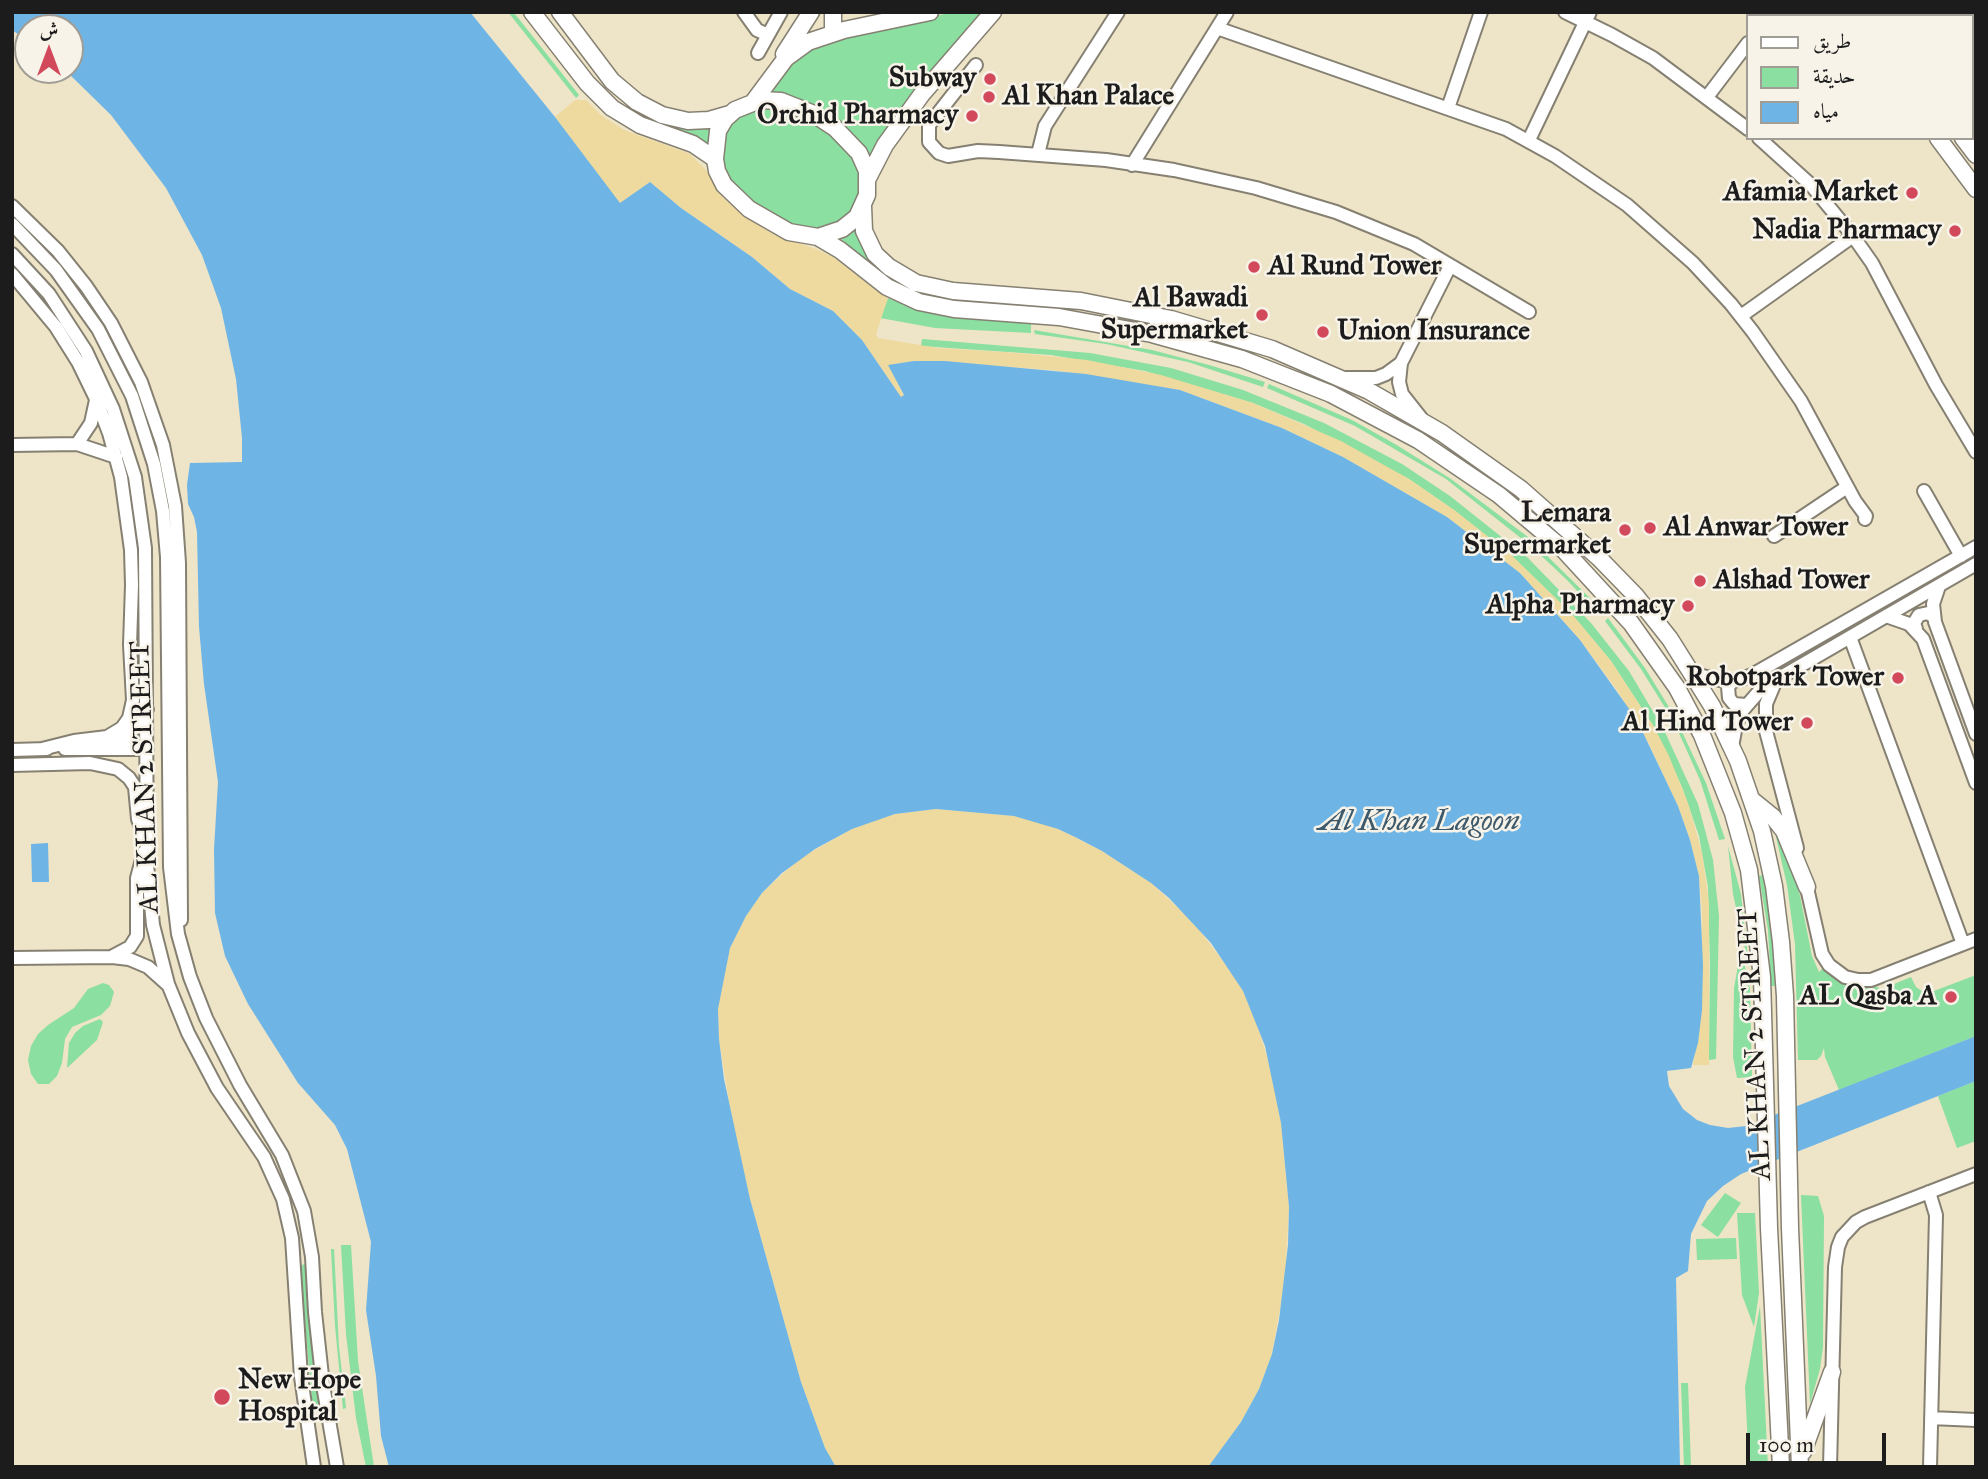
<!DOCTYPE html>
<html>
<head>
<meta charset="utf-8">
<style>
  body { margin:0 }
  #map { position:relative; width:1988px; height:1479px; overflow:hidden; background:#eee4c7; font-family:"IM FELL Great Primer",Amiri,serif }
  canvas { display:block }
  .frame { position:absolute; inset:0; border:14px solid #1c1c1c; pointer-events:none }
  .legend { position:absolute; left:1746px; top:14px; width:228px; height:126px; box-sizing:border-box; background:#f7f3e8; border:2px solid #9f9d96; margin:0; padding:9px 12px; list-style:none; font-size:21px; color:#1c1c1c }
  .legend li { display:flex; align-items:center; gap:14px; height:35px }
  .legend b { width:35px; border:2px solid #9f9d96 }
  .north { position:absolute; left:14px; top:14px; width:70px; height:70px; box-sizing:border-box; background:#f7f3e8; border:2px solid #9f9d96; border-radius:50%; rotate:0deg; font-size:19px; font-weight:700; line-height:28px; text-align:center; color:#1c1c1c }
  .north::after { content:''; display:block; margin:auto; width:24px; height:32px; background:#d1495b; clip-path:polygon(50% 0,100% 100%,50% 72%,0 100%) }
  .scale { position:absolute; left:1746px; top:1433px; width:140px; height:32px; box-sizing:border-box; border:4px solid #1c1c1c; border-top:0; padding-left:9px; font-size:21px; line-height:24px; white-space:nowrap; color:#1c1c1c; -webkit-text-stroke:5px #f7f3e8; paint-order:stroke }
</style>
</head>
<body>
<div id="map">
<canvas width="1988" height="1479"></canvas>
<div class="frame"></div>
<ul class="legend">
<li><b style="height:9px;background:#fff"></b>طريق</li>
<li><b style="height:19px;background:#8adfa1"></b>حديقة</li>
<li><b style="height:19px;background:#6eb5e5"></b>مياه</li>
</ul>
<div class="north">ش</div>
<div class="scale">100 m</div>
</div>
<script>
const ctx = document.querySelector('canvas').getContext('2d');
ctx.lineJoin = 'round';
function paint(path, color) { ctx.fillStyle = color; ctx.fill(path, 'evenodd'); }
const shape = rows => new Path2D(rows.map(r => 'M' + r).join(''));
function stroke(path, color, width, dash) { ctx.strokeStyle = color; ctx.lineWidth = width; ctx.lineCap = dash ? 'butt' : 'round'; ctx.setLineDash(dash || []); ctx.stroke(path); }
function write(font, color, halo, rows, align = 'center') {
  ctx.font = font + ' "IM FELL Great Primer",serif'; ctx.lineWidth = 5; ctx.setLineDash([]); ctx.textBaseline = 'middle'; ctx.strokeStyle = halo; ctx.fillStyle = color; for (const [text, x, y, turn = 0] of rows) {
    ctx.save(); ctx.translate(x, y); ctx.rotate((+turn || 0) * Math.PI / 180); ctx.textAlign = isNaN(turn) ? turn : align; if (halo) ctx.strokeText(text, 0, 0); ctx.fillText(text, 0, 0); ctx.restore();
  }
}
paint(shape([
  [508,12,513,12,519,19,579,95,576,98],
  [953,12,987,12,869,158,768,92,787,68,805,52,833,40],
  [776,107,804,117,831,134,852,154,859,169,861,189,857,202,849,214,839,223,819,230,804,229,788,223,761,209,745,197,725,173,722,162,723,139,730,125,744,113,755,108],
  [649,115,712,127,708,147,646,120],
  [855,228,866,255,882,272,897,281,895,285,863,260,840,238],
  [888,298,934,314,1031,324,1031,333,935,328,880,318],
  [1034,330,1152,350,1209,365,1265,382,1263,387,1188,362,1106,344,1035,334],
  [922,339,1090,353,1171,368,1243,390,1324,423,1402,464,1450,496,1528,558,1591,623,1629,671,1664,730,1698,804,1713,860,1719,916,1716,1059,1709,1060,1710,964,1708,887,1699,836,1682,787,1654,727,1611,661,1571,613,1510,554,1454,510,1409,479,1304,424,1253,403,1145,371,1051,355,921,346],
  [1269,384,1352,420,1395,444,1451,479,1528,537,1601,609,1597,612,1567,580,1531,546,1446,479,1355,426,1267,388],
  [1608,618,1645,668,1675,717,1706,783,1725,839,1719,840,1700,780,1674,722,1641,669,1605,621],
  [1779,834,1799,891,1812,956,1819,972,1823,968,1841,980,1861,986,1874,986,1882,989,1911,977,1916,987,1926,994,1976,975,1976,1036,1839,1090,1825,1057,1824,1048,1821,1056,1817,1060,1798,1060,1795,944,1787,885,1776,837],
  [1728,846,1741,894,1749,967,1733,894],
  [1763,875,1772,930,1775,986,1771,986,1768,930,1759,876],
  [1741,949,1750,989,1752,1077,1737,1078,1733,1057,1734,988],
  [103,983,109,985,114,992,110,1006,101,1015,72,1027,65,1039,62,1063,57,1076,49,1084,38,1084,31,1074,28,1060,31,1046,38,1034,48,1025,74,1008,88,989],
  [100,1019,103,1022,97,1040,67,1068,69,1043,75,1033,83,1026],
  [1976,1081,1976,1141,1957,1148,1938,1096],
  [1725,1193,1741,1203,1718,1237,1701,1225],
  [1801,1195,1818,1196,1824,1216,1823,1347,1820,1369,1810,1404],
  [1737,1213,1755,1213,1759,1293,1754,1327,1742,1295],
  [1736,1238,1737,1259,1697,1260,1696,1239],
  [341,1245,351,1245,358,1361,374,1467,366,1467,356,1418,346,1334],
  [331,1249,334,1249,339,1347,346,1408,343,1409,335,1326],
  [304,1264,307,1266,311,1339,319,1409,313,1410,303,1303,301,1266],
  [1760,1306,1768,1467,1749,1467,1745,1387],
  [1681,1383,1688,1383,1691,1467,1684,1467]
]), '#8adfa1');
paint(shape([
  [575,100,586,100,602,116,624,130,690,154,706,170,722,197,743,216,776,236,816,249,833,257,874,289,888,298,876,334,878,338,938,348,1019,353,1087,360,1161,375,1253,403,1341,441,1409,479,1454,510,1510,554,1571,613,1611,661,1654,727,1669,756,1688,803,1702,853,1709,903,1709,1065,1693,1065,1702,1010,1702,909,1699,876,1690,840,1678,806,1648,742,1617,690,1580,640,1520,573,1447,517,1343,457,1282,428,1180,390,1053,370,921,361,897,382,904,396,901,397,862,340,833,311,790,289,752,257,681,208,650,182,620,204,555,117],
  [936,809,1014,816,1035,821,1058,829,1102,851,1151,883,1193,922,1229,969,1243,991,1255,1017,1272,1074,1281,1123,1289,1207,1285,1280,1272,1354,1259,1389,1241,1422,1208,1467,836,1467,825,1448,801,1382,750,1199,734,1134,719,1039,718,1009,722,982,730,948,746,916,762,893,799,859,852,829,876,820,895,814]
]), '#eeda9e');
paint(shape([
  [12,12,470,12,555,117,620,203,650,182,681,208,752,257,790,289,833,311,862,340,901,397,904,395,888,365,914,361,945,361,1086,374,1180,390,1282,428,1343,457,1447,517,1520,573,1580,640,1637,720,1678,806,1690,840,1699,876,1703,965,1702,1010,1698,1043,1691,1068,1667,1071,1669,1086,1683,1109,1697,1120,1710,1125,1728,1128,1746,1126,1976,1036,1976,1081,1741,1174,1723,1186,1707,1201,1691,1234,1688,1271,1676,1278,1680,1467,1208,1467,1241,1422,1259,1389,1272,1354,1279,1320,1288,1245,1289,1207,1281,1123,1265,1046,1243,991,1211,943,1169,898,1151,883,1102,851,1077,838,1058,829,1014,816,936,809,895,814,852,829,815,849,782,873,762,893,746,916,730,948,718,1009,719,1039,724,1079,750,1199,801,1382,825,1448,836,1467,389,1467,381,1436,376,1376,366,1310,371,1242,347,1149,335,1125,298,1083,248,1004,225,956,215,913,214,849,218,782,204,684,199,627,197,532,194,517,188,504,187,485,190,463,242,462,242,438,236,379,221,308,202,255,166,188,111,115,65,70,70,70,70,28,28,28,28,41,12,30],
  [48,843,49,882,32,882,31,844]
]), '#6eb5e5');
const minor = shape([
  [744,12,757,30,768,35],
  [1565,12,1612,35,1653,58,1748,129],
  [1769,16,1772,12],
  [1972,24,1976,21],
  [1217,28,1506,129,1555,156,1627,205,1693,263,1731,304,1753,332,1801,401,1855,501,1866,516,1865,519],
  [758,53,781,12],
  [976,65,929,125,929,142,939,153,948,156,978,151,999,152,1106,160,1174,170,1256,188,1336,212,1414,244,1529,312],
  [1707,97,1748,43],
  [1448,108,1481,12],
  [1759,138,1811,185,1853,236,1872,263,1936,385,1976,452],
  [1529,140,1590,12],
  [1038,154,1045,126,1118,12],
  [1132,165,1227,12],
  [12,206,58,251,86,286,111,323,141,382,163,445,175,506,179,563,181,920],
  [12,224,56,270,98,329,132,396,154,464,163,511,167,557,170,867,178,934,190,977,206,1018,240,1085,282,1155,304,1211,312,1257,315,1312,323,1385,337,1467],
  [12,254,49,294,86,351,113,409,135,477,145,548,147,864,153,925,168,984,188,1033,217,1088,264,1157,283,1199,292,1238,301,1377,314,1467],
  [12,274,56,327,78,362,96,399,109,433,121,477,131,550,132,585,130,645,133,700,129,718,122,728,107,737,74,741,42,749],
  [1741,316,1853,236],
  [1346,378,1376,378,1386,374,1401,363],
  [1421,418,1402,394,1399,382,1401,363,1450,266],
  [77,444,91,423,96,400],
  [12,445,77,444,116,457],
  [1924,491,1961,556],
  [1774,536,1847,487],
  [1939,586,1933,604,1935,622,1976,734],
  [1886,616,1909,624,1923,639,1976,783],
  [1916,629,1914,623,1919,615,1928,613,1934,617],
  [1850,637,1963,944],
  [1694,674,1724,681,1740,680,1752,675,1976,547],
  [1776,680,1766,704,1766,731,1797,848],
  [1733,681,1728,687,1729,698,1734,704,1746,705],
  [1732,747,1736,725,1742,711,1762,688,1976,564],
  [109,748,129,736,147,709],
  [65,749,147,749],
  [12,750,47,749],
  [12,765,90,763,118,769,129,778,135,787,138,819,144,836],
  [1805,879,1822,954,1829,965,1845,977,1858,980,1871,980,1976,939],
  [113,956,130,947,137,936,137,878,144,852],
  [12,958,112,957,129,959,148,967,167,984],
  [1929,1192,1936,1215,1930,1467],
  [1931,1418,1976,1420],
  [1830,1467,1835,1267,1838,1247,1842,1237,1856,1222,1865,1217,1976,1174]
]);
const major = shape([
  [532,12,587,83,612,108,640,125,693,144,715,159],
  [560,12,612,81,637,102,662,115,688,121,709,120,730,114],
  [833,12,833,33],
  [1814,12,1818,16],
  [1847,12,1851,16],
  [1796,16,1799,12],
  [784,54,811,12],
  [760,100,781,101,814,114,835,128,859,153,867,171,867,195,857,217,842,229,818,237,789,232,749,209,724,185,717,171,715,159,718,131,725,119,735,110,760,100],
  [754,101,786,58,808,42,844,30,930,12],
  [1938,138,1976,189],
  [1963,138,1976,155],
  [868,178,885,145,922,94,993,12],
  [863,206,864,231,875,254,889,267,916,283,953,291,1081,301,1171,319,1272,349,1369,391,1442,433,1521,489,1599,558,1635,595,1670,639,1712,706,1738,761,1762,831,1774,886,1781,942,1785,996,1790,1228,1800,1467],
  [818,237,840,250,887,287,919,302,954,309,1059,317,1152,334,1242,359,1331,394,1418,440,1499,495,1562,548,1631,623,1677,688,1702,735,1733,813,1749,870,1762,977,1769,1228,1781,1467],
  [1752,800,1773,817,1784,831,1807,887],
  [1803,1452,1832,1372]
]);
stroke(minor, '#858072', 16);
stroke(major, '#858072', 19);
stroke(minor, '#fff', 12);
stroke(major, '#fff', 16);
for (const [x, y, r, color] of [
  [990,79,7,"#d1495b"],
  [989,97,7,"#d1495b"],
  [972,116,7,"#d1495b"],
  [1912,193,7,"#d1495b"],
  [1955,231,7,"#d1495b"],
  [1254,267,7,"#d1495b"],
  [1262,315,7,"#d1495b"],
  [1323,332,7,"#d1495b"],
  [1650,528,7,"#d1495b"],
  [1625,530,7,"#d1495b"],
  [1700,581,7,"#d1495b"],
  [1688,606,7,"#d1495b"],
  [1898,678,7,"#d1495b"],
  [1807,723,7,"#d1495b"],
  [1951,997,7,"#d1495b"],
  [222,1397,9,"#d1495b"]
]) { const dot = new Path2D(); dot.arc(x, y, r, 0, 2 * Math.PI); ctx.fillStyle = color; ctx.fill(dot); stroke(dot, '#f7f3e8', 2.5); }
write('bold 28px', '#1c1c1c', '#f7f3e8', [
  ["Subway",976,79],
  ["Al Khan Palace",1003,97,"left"],
  ["Orchid Pharmacy",958,116],
  ["Afamia Market",1898,193],
  ["Nadia Pharmacy",1941,231],
  ["Al Rund Tower",1268,267,"left"],
  ["Al Bawadi",1248,299],
  ["Supermarket",1248,331],
  ["Union Insurance",1337,332,"left"],
  ["Lemara",1611,514],
  ["Supermarket",1611,546],
  ["Al Anwar Tower",1664,528,"left"],
  ["Alshad Tower",1714,581,"left"],
  ["Alpha Pharmacy",1674,606],
  ["Robotpark Tower",1884,678],
  ["Al Hind Tower",1793,723],
  ["AL Qasba A",1937,997],
  ["New Hope",238,1381,"left"],
  ["Hospital",238,1413,"left"]
], 'right');
write('28px', '#1c1c1c', '#f7f3e8', [
  ["AL KHAN 2 STREET",146,777,-92],
  ["AL KHAN 2 STREET",1756,1044,-93]
]);
write('italic 30px', '#3d596c', '#f7f3e8', [
  ["Al Khan Lagoon",1419,823]
]);
</script>
</body>
</html>
